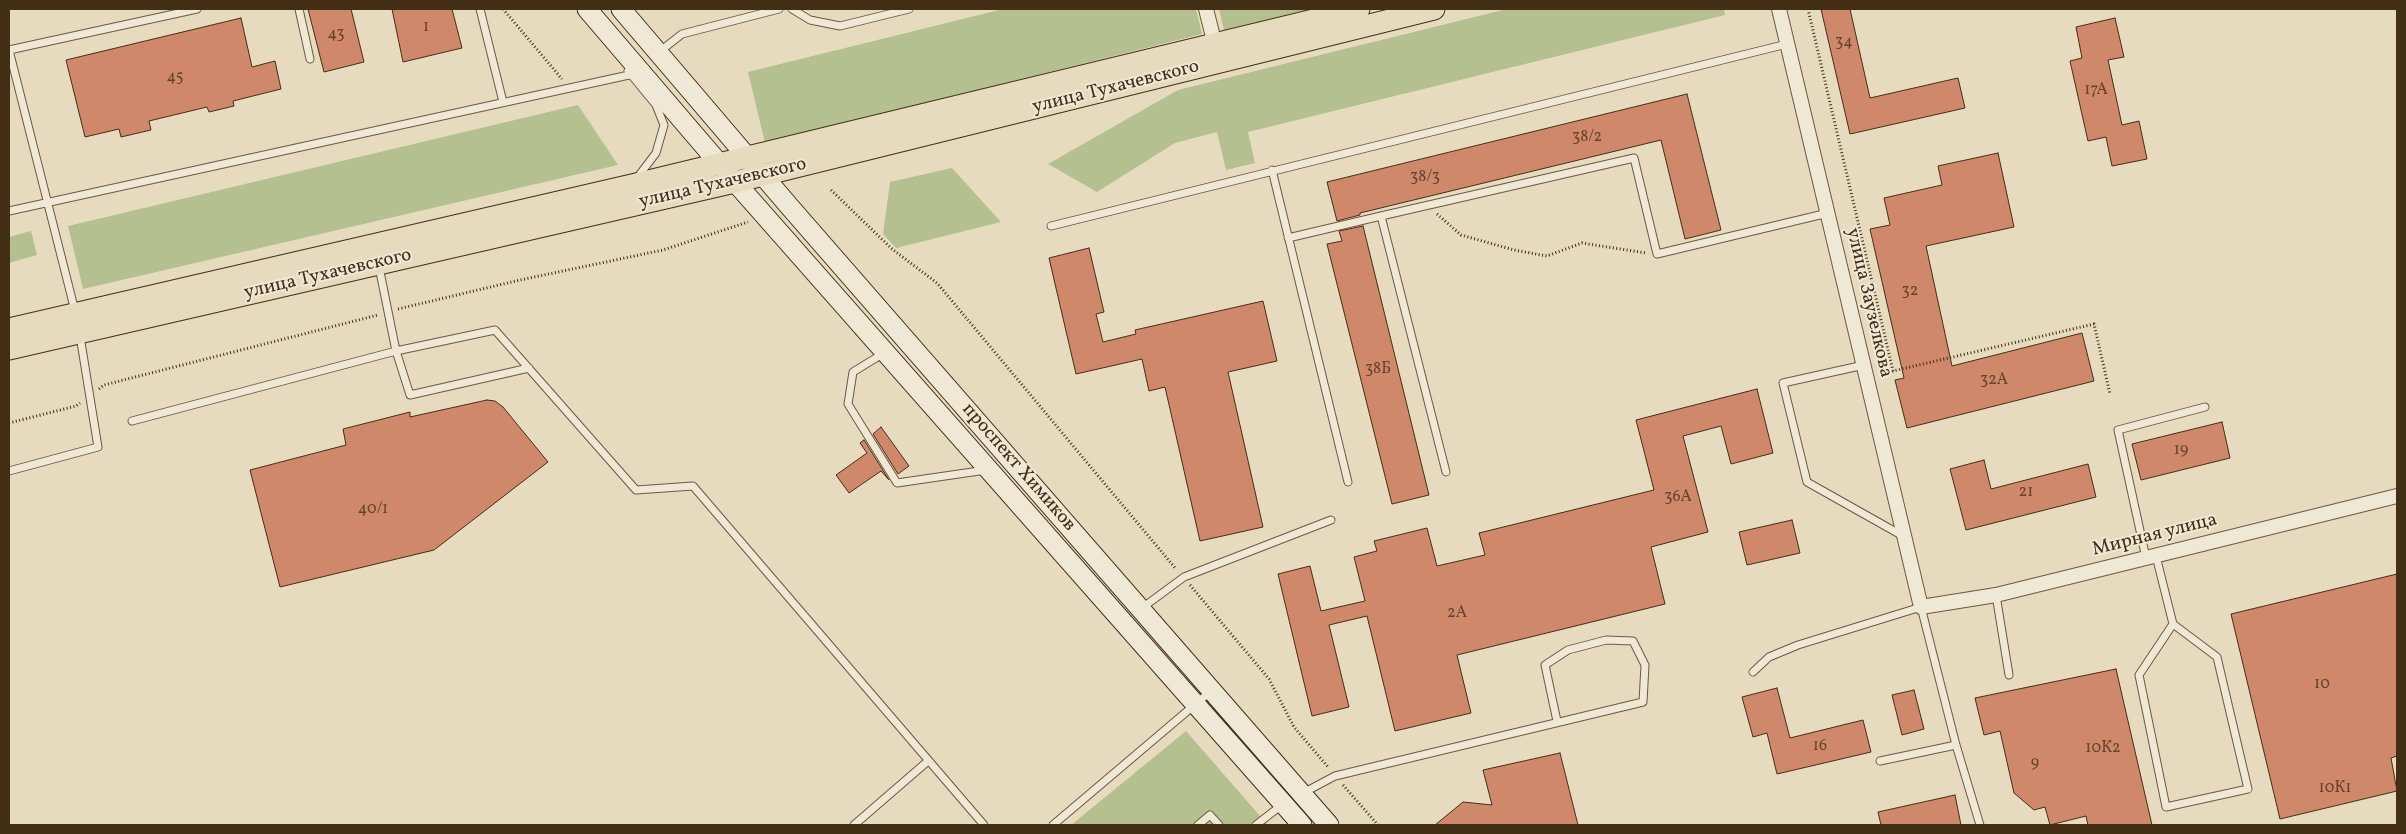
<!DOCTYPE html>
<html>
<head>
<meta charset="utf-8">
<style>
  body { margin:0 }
  #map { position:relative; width:2406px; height:834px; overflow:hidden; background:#e6dbbe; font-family:Vollkorn,serif }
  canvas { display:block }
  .frame { position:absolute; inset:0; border:10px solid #432e16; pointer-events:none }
</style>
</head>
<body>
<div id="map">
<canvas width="2406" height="834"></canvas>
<div class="frame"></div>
</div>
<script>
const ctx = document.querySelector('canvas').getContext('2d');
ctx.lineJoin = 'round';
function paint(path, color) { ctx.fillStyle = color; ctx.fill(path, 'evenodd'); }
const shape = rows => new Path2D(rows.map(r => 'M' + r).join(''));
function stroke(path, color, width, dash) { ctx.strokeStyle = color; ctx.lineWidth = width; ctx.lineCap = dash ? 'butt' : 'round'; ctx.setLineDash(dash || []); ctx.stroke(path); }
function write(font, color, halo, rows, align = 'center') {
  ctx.font = font + ' Vollkorn,serif'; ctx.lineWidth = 4; ctx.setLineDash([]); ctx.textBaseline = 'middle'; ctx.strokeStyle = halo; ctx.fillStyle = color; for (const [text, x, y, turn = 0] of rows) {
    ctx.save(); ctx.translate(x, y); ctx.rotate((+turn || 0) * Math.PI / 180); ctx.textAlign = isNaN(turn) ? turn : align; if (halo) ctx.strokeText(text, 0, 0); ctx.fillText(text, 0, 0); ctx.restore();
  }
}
paint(shape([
  [1003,9,1196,9,1202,34,765,143,748,72],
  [1219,9,1311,9,1224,30],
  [1507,9,1724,9,1725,15,1248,132,1255,163,1226,170,1217,132,1175,143,1097,192,1048,164,1178,90],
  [578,105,618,165,83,289,68,226],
  [952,168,1001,222,896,248,883,234,890,182],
  [31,231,37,255,9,263,9,237],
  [1186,731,1268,825,1071,825]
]), '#b5c091');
const building = shape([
  [308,9,351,9,364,62,324,72,308,9],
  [392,9,452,9,462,48,403,62,392,9],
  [1821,9,1850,9,1870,98,1958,78,1965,108,1850,134,1821,9],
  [241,18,252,67,275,61,281,89,233,101,234,106,209,112,207,107,149,121,151,130,121,137,119,129,85,137,66,60,241,18],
  [2115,18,2124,57,2108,60,2122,125,2139,121,2147,159,2112,166,2106,137,2088,141,2070,61,2082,58,2076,27,2115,18],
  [1687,94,1721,230,1685,239,1661,140,1360,213,1360,215,1337,221,1327,182,1687,94],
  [1998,153,2014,227,1926,246,1952,366,2082,333,2094,381,1907,428,1895,380,1904,378,1870,229,1890,225,1884,198,1942,185,1938,166,1998,153],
  [1363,226,1429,495,1392,504,1327,244,1342,241,1339,231,1363,226],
  [1089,248,1104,312,1096,314,1103,342,1136,334,1135,330,1263,301,1277,361,1228,372,1263,527,1200,541,1165,387,1149,391,1142,359,1076,374,1049,258,1089,248],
  [1757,389,1773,453,1731,464,1721,426,1683,436,1708,532,1651,547,1665,604,1457,655,1471,713,1395,731,1367,616,1329,625,1349,707,1312,716,1278,574,1310,566,1321,611,1365,601,1354,557,1377,551,1374,541,1427,528,1437,566,1485,555,1479,533,1654,490,1636,420,1757,389],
  [487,400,495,401,503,407,548,462,434,550,280,587,250,470,346,445,343,429,410,412,410,417,487,400],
  [2222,422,2230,458,2141,480,2132,444,2222,422],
  [881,427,909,466,898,474,873,434,881,427],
  [864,440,889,480,881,471,849,493,836,475,867,453,860,443,864,440],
  [1984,460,1991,489,2088,464,2096,497,1966,530,1950,469,1984,460],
  [1792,520,1800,553,1747,565,1739,532,1792,520],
  [2397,574,2397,756,2391,758,2397,791,2280,819,2231,614,2397,574],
  [2116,669,2152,825,2088,825,2086,816,2050,825,2045,807,2034,810,2014,793,2000,731,1984,735,1975,698,2116,669],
  [1777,688,1790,738,1863,720,1871,752,1777,774,1767,733,1753,737,1742,697,1777,688],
  [1914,690,1924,729,1902,735,1892,695,1914,690],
  [1560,753,1578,825,1435,825,1463,802,1492,805,1483,770,1560,753],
  [1955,795,1961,825,1881,825,1878,812,1955,795]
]);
paint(building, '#cf886a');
stroke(building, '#432e16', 1);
const lane = shape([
  [299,9,310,59],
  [480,9,503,102],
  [792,9,810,20,840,26,909,9],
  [9,50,75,311],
  [9,50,197,9],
  [659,52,682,34,779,9],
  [628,71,656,105,664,125,656,153,637,178],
  [1272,170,1348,482],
  [9,211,629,75],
  [1051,226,1787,44],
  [1288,238,1381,216],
  [379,267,396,351,495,330,636,490,693,486,984,825],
  [884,353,853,372,848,404,897,483,986,470],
  [1864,365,1783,383,1807,482,1903,536],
  [132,421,396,351,410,395,529,368],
  [9,471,98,447,80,336],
  [1446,472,1381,216,1634,158,1657,254,1828,213],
  [2156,556,2173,624,2217,657,2248,789,2166,807,2139,675,2173,624],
  [2146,558,2118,430,2205,407],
  [1996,595,2009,675],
  [1142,608,1184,577,1331,520],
  [1753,672,1769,657,1798,645,1921,607,1956,745,1980,825],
  [1880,761,1956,745],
  [1303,793,1335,776,1643,702,1645,665,1633,641,1606,640,1568,650,1545,665,1557,721],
  [854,825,928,761],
  [1053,825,1211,691],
  [1198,825,1210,815,1219,825],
  [1256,825,1283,804]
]);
const street = shape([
  [1206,9,1215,45],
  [1779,9,1921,607,1996,595,2397,496]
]);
const secondary = shape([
  [587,9,735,182,1302,825],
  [621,9,789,206,1329,825]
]);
const primary = shape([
  [9,329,632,185,1359,9],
  [9,349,735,182,1434,9]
]);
stroke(lane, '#6c5940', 9);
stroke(street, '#6c5940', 16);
stroke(secondary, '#432e16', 21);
stroke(primary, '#432e16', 23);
stroke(shape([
  [503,9,562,79],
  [1808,9,1893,371,2094,324,2110,394],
  [831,190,892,249,937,283,1176,569],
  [1437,214,1461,235,1514,250,1547,256,1582,243,1646,253],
  [398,309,520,280,663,250,748,222],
  [99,389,104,385,378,315],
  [9,423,76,406,80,403],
  [1190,585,1269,679,1294,727,1328,767],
  [1343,785,1378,825]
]), '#432e16', 3, [1, 2.5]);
stroke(lane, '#efe8d5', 7);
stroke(street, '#efe8d5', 14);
stroke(secondary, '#efe8d5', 19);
stroke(primary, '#e6dbbe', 21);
write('16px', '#66442b', null, [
  ["1",426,28],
  ["43",336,35],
  ["34",1844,43],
  ["45",175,78],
  ["17А",2096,91],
  ["38/2",1587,138],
  ["38/3",1425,178],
  ["32",1910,292],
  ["38Б",1378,370],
  ["32А",1994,381],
  ["19",2181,451],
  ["21",2026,493],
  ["36А",1678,498],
  ["40/1",373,510],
  ["2А",1457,614],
  ["10",2322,685],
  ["16",1820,747],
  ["10К2",2103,749],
  ["9",2035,764],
  ["10К1",2335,789]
]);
write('19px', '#432e16', '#efe8d5', [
  ["улица Тухачевского",1116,88,-14],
  ["улица Тухачевского",723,184,-13],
  ["улица Тухачевского",328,275,-13],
  ["улица Заузелкова",1868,303,77],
  ["проспект Химиков",1018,468,49],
  ["Мирная улица",2155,536,-14]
]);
</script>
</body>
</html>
